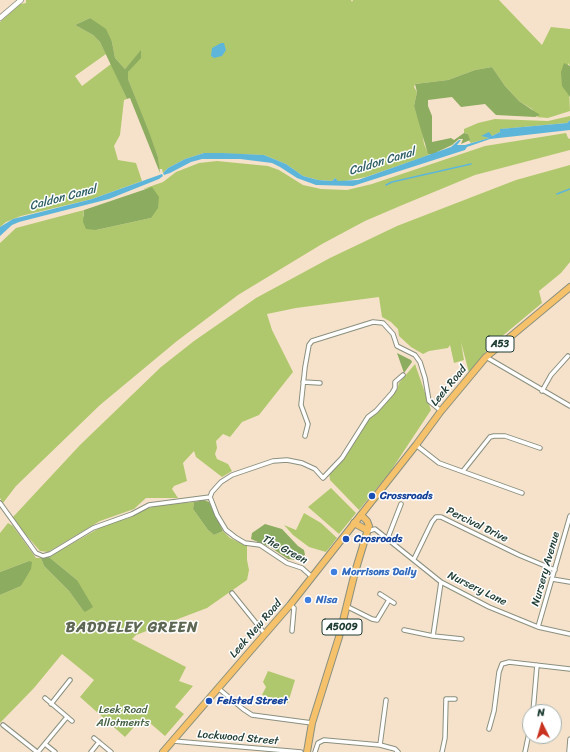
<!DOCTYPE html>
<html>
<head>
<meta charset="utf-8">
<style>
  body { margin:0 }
  #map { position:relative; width:570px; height:752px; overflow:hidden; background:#f6e2ca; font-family:Sriracha,sans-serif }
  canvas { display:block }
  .north { position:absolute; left:522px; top:704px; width:40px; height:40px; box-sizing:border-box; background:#fff; border:1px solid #a5b1ae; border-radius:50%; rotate:355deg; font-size:11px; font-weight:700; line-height:16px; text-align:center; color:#1f3d34 }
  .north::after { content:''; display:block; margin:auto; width:14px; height:18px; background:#c8321e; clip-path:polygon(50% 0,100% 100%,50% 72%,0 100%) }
</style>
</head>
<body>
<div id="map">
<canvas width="570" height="752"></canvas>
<div class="north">N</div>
</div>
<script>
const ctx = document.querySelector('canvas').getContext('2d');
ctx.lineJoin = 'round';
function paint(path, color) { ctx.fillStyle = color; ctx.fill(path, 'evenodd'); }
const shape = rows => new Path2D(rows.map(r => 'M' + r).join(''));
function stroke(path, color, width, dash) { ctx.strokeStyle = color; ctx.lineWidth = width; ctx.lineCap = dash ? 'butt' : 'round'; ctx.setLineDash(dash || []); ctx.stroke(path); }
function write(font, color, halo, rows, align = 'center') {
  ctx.font = font + ' Sriracha,sans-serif'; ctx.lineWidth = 3; ctx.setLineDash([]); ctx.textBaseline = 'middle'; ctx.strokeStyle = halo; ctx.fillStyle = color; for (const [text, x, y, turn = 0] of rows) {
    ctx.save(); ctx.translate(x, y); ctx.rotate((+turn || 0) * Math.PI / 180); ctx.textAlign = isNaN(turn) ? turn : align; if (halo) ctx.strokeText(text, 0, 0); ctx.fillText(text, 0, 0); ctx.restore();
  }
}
paint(shape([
  [26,0,351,0,352,2,353,0,499,0,542,45,551,27,570,29,570,66,568,63,570,111,548,118,535,117,538,117,532,109,519,101,505,86,492,67,475,70,448,80,415,84,414,87,417,92,414,106,422,130,424,144,429,155,366,177,345,181,337,181,335,178,332,181,318,180,303,176,286,164,264,155,204,153,185,159,168,168,163,173,162,169,159,169,158,157,128,79,128,72,141,51,125,69,115,58,112,42,90,18,75,25,93,35,100,42,106,54,75,76,82,86,111,64,127,99,124,100,120,135,114,146,118,160,136,163,142,181,92,199,21,216,6,222,0,227,0,22,20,4,26,3],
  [570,116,570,120,567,123,501,129,500,132,492,136,482,136,490,138,471,143,469,141,468,134,464,133,464,129,478,123,495,119,548,121],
  [566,133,568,138,570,139,570,150,475,175,400,206,365,221,322,244,238,295,177,341,100,405,16,486,3,503,0,498,0,243,16,228,84,210,83,216,96,230,151,218,152,188,143,189,163,182,176,172,199,163,217,161,268,166,279,170,303,185,321,189,347,190,372,184,485,146],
  [570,165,570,262,561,273,539,291,542,303,500,338,487,350,469,373,461,342,464,360,454,363,450,345,448,348,429,351,423,354,411,347,399,336,398,329,391,322,382,317,379,297,296,308,267,314,272,330,293,372,259,415,242,422,230,437,223,434,216,441,217,448,215,454,217,459,228,464,232,471,222,477,196,457,194,451,183,463,187,481,174,486,172,489,178,498,146,498,134,509,100,521,48,552,40,551,13,520,13,517,80,445,161,367,194,341,256,298,330,258,397,226,516,180],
  [415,364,431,410,390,472,359,510,330,480,329,473,369,418,378,411,397,390,399,383],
  [331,488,356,513,339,534,308,507],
  [194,502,193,509,208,530,214,535,223,531,230,538,247,546,247,560,249,570,247,580,207,608,136,635,132,639,186,667,179,681,193,686,175,707,184,714,165,736,143,717,125,737,80,697,94,680,62,654,34,688,0,723,0,595,21,586,29,561,0,572,0,533,8,523,13,526,36,558,41,558,44,566,69,591,82,609,77,580,49,557,108,523,129,518,146,509,159,505],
  [304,513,321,523,337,538,326,552,309,547,293,535,284,525,296,530],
  [268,671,295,680,288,703,262,695,266,687,263,682]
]), '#b0c86d');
paint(shape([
  [90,18,106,29,112,42,115,58,125,69,141,50,141,58,128,72,128,79,149,132,158,157,160,173,130,98,127,99,100,42,93,35,75,25],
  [564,63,570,66,570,97,562,86,561,72],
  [492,67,505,86,519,101,540,115,535,117,496,115,485,104,461,107,452,97,428,100,428,106,432,116,432,142,451,138,454,140,464,133,468,134,470,140,461,144,463,139,459,139,452,145,437,152,436,156,428,154,414,106,417,92,415,84,448,80,475,70],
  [152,187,159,197,158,208,151,218,96,230,86,229,83,222,84,210],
  [397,353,411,360,412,362,404,373],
  [204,500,209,502,223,531,214,535,208,530,193,509,194,502],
  [265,524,282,529,298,546,304,550,305,555,297,560,288,559,270,547,251,539,252,533],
  [49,557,77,580,93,607,85,612,82,609,69,591,44,566,41,558],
  [29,561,32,562,31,569,21,586,0,595,0,572]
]), '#8cac60');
paint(shape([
  [221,43,224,43,226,50,222,56,214,58,211,56,212,48],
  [570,120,570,130,490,139,467,147,465,150,353,186,316,185,297,178,280,167,272,163,240,159,202,159,191,162,170,173,164,175,163,173,168,168,185,159,204,153,222,153,264,155,286,164,303,176,318,180,332,181,335,178,338,181,358,180,451,147,459,140,461,140,457,145,465,145,489,138,481,136,489,132,492,136,500,132,500,129,567,123],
  [162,174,163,176,159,179,109,199,19,222,12,225,0,236,0,227,13,219,92,199]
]), '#5db6da');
stroke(shape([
  [386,185,392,182,471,164],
  [557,194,570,189]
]), '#5db6da', 1.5);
const minor = shape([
  [486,357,570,406],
  [303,382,320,383],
  [542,391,551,375,568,356],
  [305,436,308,424,301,405,305,367,309,345,312,341,373,322,383,323,393,334,397,346,415,355,420,362,425,378,429,401,441,411],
  [416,445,439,463,522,493],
  [463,471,490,437,494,436,505,436,540,448],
  [0,503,36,553,43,556,50,554,93,528,132,514,149,505,210,497],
  [368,531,375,529,441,582,489,607,538,627,570,634],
  [387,540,401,504],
  [414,559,432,522,436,517,441,517,519,555,555,570],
  [312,577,302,568,287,563,260,545,245,543,235,537,226,530,217,515,210,497,212,492,221,482,232,475,273,461,287,460,302,463,315,469,323,478,342,458,368,417,376,411,392,393,395,388,395,382,403,375],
  [552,579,570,582],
  [232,593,265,634],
  [380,594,394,603],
  [290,605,294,608,292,631],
  [346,606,372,619,377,620,389,600],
  [538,627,570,516],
  [404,630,433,636,462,639],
  [433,636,441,582],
  [218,688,243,709,252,715,312,723],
  [45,698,72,721],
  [51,704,70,680],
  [533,712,537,665],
  [3,725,37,752],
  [489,729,494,711,499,672,502,664,509,662,570,669],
  [94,738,111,752],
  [173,741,301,752],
  [45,744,55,752],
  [380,745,386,700],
  [38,752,67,717],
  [91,752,99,742],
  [315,752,318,743,324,740,380,745,395,749,398,752],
  [442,752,445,738,446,699,455,699],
  [525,752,530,728],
  [569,752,570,739]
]);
const tertiary = shape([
  [0,18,21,0]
]);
const primary = shape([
  [354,523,367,530],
  [307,752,312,723,339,637,355,572,369,526,367,521,361,515]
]);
const trunk = shape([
  [163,752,290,605,416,445,441,411,486,357,570,287]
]);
stroke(minor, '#8a907f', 5.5);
stroke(tertiary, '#8a907f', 6);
stroke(primary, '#8a907f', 8);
stroke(trunk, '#8a907f', 8);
stroke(minor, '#fff', 3.5);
stroke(tertiary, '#fff', 4.5);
stroke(primary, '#f5c16b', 6);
stroke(trunk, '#f5c16b', 6);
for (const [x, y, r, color] of [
  [372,496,4,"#1a4fb4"],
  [346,539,4,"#1a4fb4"],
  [334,572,4,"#3f7fe0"],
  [308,600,4,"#3f7fe0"],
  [209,701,4,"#1a4fb4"]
]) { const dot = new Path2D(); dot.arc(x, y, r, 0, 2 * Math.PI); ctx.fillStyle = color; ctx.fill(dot); stroke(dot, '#fff', 1.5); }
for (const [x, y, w] of [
  [500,344,28],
  [342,627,40]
]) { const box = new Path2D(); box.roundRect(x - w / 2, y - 8, w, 16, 3); ctx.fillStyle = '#fff'; ctx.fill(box); stroke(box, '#1f3d34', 1); }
write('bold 10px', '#1f3d34', null, [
  ["A53",500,344],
  ["A5009",342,627]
]);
write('11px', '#1f3d34', '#fff', [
  ["Leek Road",449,386,-50],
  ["Percival Drive",477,525,26],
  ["The Green",285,550,28],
  ["Nursery Avenue",546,569,-74],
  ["Nursery Lane",477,589,26],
  ["Leek New Road",256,629,-49],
  ["Lockwood Street",238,738,5]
]);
write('bold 11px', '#164399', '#fff', [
  ["Crossroads",380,496],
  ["Crosroads",354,539],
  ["Felsted Street",217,701]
], 'left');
write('bold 11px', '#366cbe', '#fff', [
  ["Morrisons Daily",342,572],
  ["Nisa",316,600]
], 'left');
write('11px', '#436042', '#fff', [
  ["Leek Road",123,710],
  ["Allotments",123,723]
]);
write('italic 12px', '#326166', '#fff', [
  ["Caldon Canal",382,162,-17],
  ["Caldon Canal",63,198,-15]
]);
ctx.letterSpacing = '1px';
write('bold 15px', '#5d6754', '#fff', [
  ["BADDELEY GREEN",132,628]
]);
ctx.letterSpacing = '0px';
</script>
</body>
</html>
